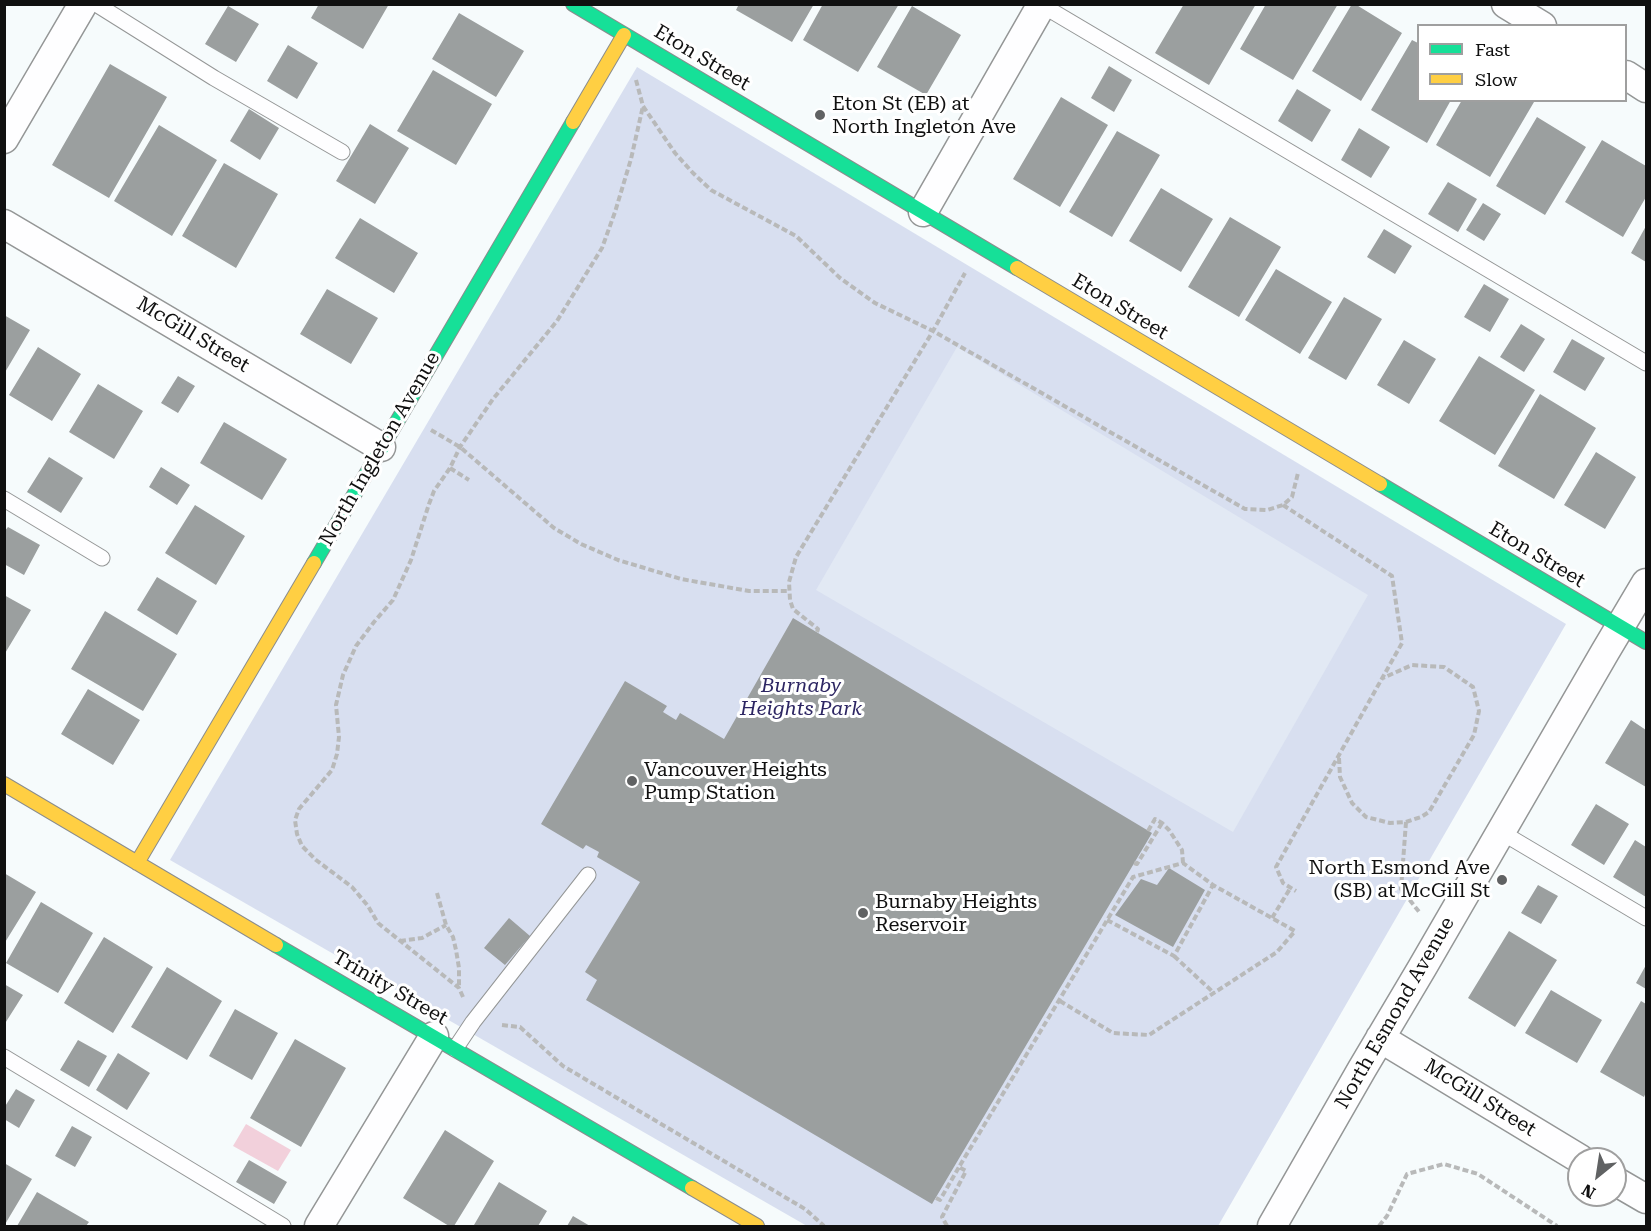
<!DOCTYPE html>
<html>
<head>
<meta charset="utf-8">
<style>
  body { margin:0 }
  #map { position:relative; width:1651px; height:1231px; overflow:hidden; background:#f6fbfc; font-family:"Roboto Serif",serif }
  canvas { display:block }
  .frame { position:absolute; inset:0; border:6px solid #101010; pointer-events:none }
  .legend { position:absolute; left:1417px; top:24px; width:210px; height:78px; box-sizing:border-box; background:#fff; border:2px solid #9f9f9f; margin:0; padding:8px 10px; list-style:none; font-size:18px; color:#101010 }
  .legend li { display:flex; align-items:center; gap:12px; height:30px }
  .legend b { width:30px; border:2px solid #9f9f9f }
  .north { position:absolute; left:1567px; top:1147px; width:60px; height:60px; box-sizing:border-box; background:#fff; border:2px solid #9f9f9f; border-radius:50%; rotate:210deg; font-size:16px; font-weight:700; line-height:24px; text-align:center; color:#101010 }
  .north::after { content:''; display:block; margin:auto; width:21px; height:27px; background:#606263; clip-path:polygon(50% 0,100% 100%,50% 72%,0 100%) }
</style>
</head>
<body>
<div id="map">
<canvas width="1651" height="1231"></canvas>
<div class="frame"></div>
<ul class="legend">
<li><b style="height:8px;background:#16e098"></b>Fast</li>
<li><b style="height:8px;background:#ffcf43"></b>Slow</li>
</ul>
<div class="north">N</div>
</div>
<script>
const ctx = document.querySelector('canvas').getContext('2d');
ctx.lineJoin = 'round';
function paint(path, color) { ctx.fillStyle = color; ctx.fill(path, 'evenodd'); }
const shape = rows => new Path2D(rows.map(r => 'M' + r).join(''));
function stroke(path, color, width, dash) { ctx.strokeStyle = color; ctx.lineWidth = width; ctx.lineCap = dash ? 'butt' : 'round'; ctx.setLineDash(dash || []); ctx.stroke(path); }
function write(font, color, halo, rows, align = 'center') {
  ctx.font = font + ' "Roboto Serif",serif'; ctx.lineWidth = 6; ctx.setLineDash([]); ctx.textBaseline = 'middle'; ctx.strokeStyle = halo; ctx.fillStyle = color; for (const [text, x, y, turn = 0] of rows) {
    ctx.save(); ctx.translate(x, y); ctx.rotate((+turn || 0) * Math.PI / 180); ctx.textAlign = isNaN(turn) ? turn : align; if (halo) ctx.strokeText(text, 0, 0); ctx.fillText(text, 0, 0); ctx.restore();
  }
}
paint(shape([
  [637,67,1566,624,1218,1226,807,1226,170,860]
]), '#d8dff0');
paint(shape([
  [957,347,1368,595,1233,832,816,590]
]), '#e2e9f4');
paint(shape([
  [246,1124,291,1150,278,1171,233,1146]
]), '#f2d0db');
paint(shape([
  [319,4,389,4,363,49,311,18],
  [739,4,814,4,792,42,736,10],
  [823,4,899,4,858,72,803,40],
  [1184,4,1256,4,1209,85,1155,53],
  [1266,4,1338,4,1293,80,1240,49],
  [1352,4,1355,4,1402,33,1361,101,1312,71],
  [228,6,259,24,236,62,205,44],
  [912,6,961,35,926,95,877,67],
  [459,13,524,51,496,97,432,59],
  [1412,40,1418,43,1418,100,1451,100,1427,143,1371,110],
  [288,45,318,63,297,99,267,81],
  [110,64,167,97,109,198,52,165],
  [1109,66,1132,80,1114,112,1091,98],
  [433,70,492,104,456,165,397,131],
  [1297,89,1331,110,1312,142,1278,121],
  [1061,97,1108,125,1060,207,1013,179],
  [1462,100,1531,100,1534,102,1490,177,1436,145],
  [249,109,279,128,260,160,230,141],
  [1537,117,1586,147,1545,215,1496,186],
  [370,124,409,148,375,204,336,181],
  [159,125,217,160,172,236,114,201],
  [1359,128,1390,147,1371,178,1341,160],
  [1117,131,1160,155,1112,237,1069,212],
  [1602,140,1646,166,1646,197,1623,237,1565,202],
  [224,163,278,194,236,268,182,236],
  [1448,182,1477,199,1458,232,1428,214],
  [1161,188,1213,219,1181,272,1129,241],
  [1483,203,1501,214,1484,241,1466,230],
  [1230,217,1281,247,1239,317,1188,287],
  [360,218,418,253,394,293,335,258],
  [1646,226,1646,262,1631,253],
  [1384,229,1412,246,1395,274,1367,257],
  [1276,269,1332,302,1300,354,1245,320],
  [1484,284,1509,299,1490,332,1464,317],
  [327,289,378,318,351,364,300,334],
  [1344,297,1382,319,1346,380,1308,358],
  [4,315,30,330,4,374],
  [1521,324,1545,339,1524,372,1500,357],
  [1572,339,1605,358,1585,391,1553,372],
  [1404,340,1436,359,1409,404,1377,385],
  [38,347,81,374,52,421,9,395],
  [1479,356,1535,390,1495,455,1439,421],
  [178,376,195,386,178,413,161,403],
  [98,384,143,411,114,459,69,432],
  [1540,394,1596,428,1554,499,1498,466],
  [224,422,287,459,262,500,200,463],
  [1596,452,1636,477,1605,529,1564,505],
  [49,457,83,478,61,513,27,492],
  [161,467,190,485,177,505,149,487],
  [195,505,245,536,216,585,165,553],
  [8,527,40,545,24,575,4,564,4,532],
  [157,577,197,601,177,635,137,610],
  [4,595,31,610,4,655],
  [105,611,177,654,143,711,71,669],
  [793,618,1152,833,932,1204,586,1000,597,980,585,972,640,882,597,857,599,852,586,845,583,849,541,824,625,681,667,706,663,712,676,720,680,713,724,739],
  [88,689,140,720,113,765,61,734],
  [1631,720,1646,730,1646,787,1605,763],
  [1596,804,1629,824,1604,865,1571,845],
  [1635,840,1646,847,1646,897,1613,877],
  [1169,868,1205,890,1173,947,1115,915,1141,879,1157,885],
  [4,873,36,892,4,944],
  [1538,885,1558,896,1541,924,1521,913],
  [41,902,93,933,58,993,6,963],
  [509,918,530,936,505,965,484,948],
  [1509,931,1557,960,1515,1027,1468,998],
  [104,937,153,967,113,1033,64,1003],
  [1646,965,1646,989,1636,983],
  [167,967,222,1001,187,1060,131,1027],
  [4,984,23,995,4,1025],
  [1551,990,1602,1020,1577,1063,1525,1033],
  [1641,1001,1646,1004,1646,1092,1644,1097,1600,1072],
  [235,1009,278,1033,252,1080,209,1056],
  [295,1039,346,1068,301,1147,250,1118],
  [78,1040,107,1056,89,1087,60,1070],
  [118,1053,150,1073,127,1110,96,1090],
  [16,1089,35,1100,19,1128,4,1119,4,1108],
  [72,1126,92,1137,75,1167,55,1156],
  [445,1130,494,1161,454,1226,449,1226,403,1198],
  [249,1160,287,1182,274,1204,236,1182],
  [4,1163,32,1179,4,1226],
  [499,1182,547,1211,538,1226,477,1226,474,1225],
  [37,1192,89,1222,86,1226,17,1226],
  [573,1216,590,1226,567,1226]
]), '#9b9f9f');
const lane = shape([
  [96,4,214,78,342,152],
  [1040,4,1646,363],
  [4,499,102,558],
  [1501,832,1646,918],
  [455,1049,473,1022,588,875],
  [4,1057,283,1226]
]);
const street = shape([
  [1506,4,1542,26],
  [1626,75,1646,88],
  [4,139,83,4],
  [923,212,1042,4],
  [4,224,381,447],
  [1380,1038,1580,1159],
  [1615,1181,1646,1199],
  [319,1226,434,1036],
  [1272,1226,1362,1069,1422,968,1605,652,1646,583]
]);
const fast = shape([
  [573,4,1017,268],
  [1380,484,1646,642],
  [314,563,573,122],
  [276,945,692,1188]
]);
const slow = shape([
  [573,122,624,35],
  [1017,268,1380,484],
  [4,784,276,945],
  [137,863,314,563],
  [692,1188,757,1226]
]);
stroke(lane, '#949696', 17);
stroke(street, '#949696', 31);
stroke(fast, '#8a8c8d', 16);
stroke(slow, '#8a8c8d', 16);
stroke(shape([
  [636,80,643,106,675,153,693,173,711,190,796,236,840,278,875,303,933,331,1245,509,1267,510,1283,505,1292,497,1298,473],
  [431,430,460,447,554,528,581,544,618,560,681,579,749,591,789,591],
  [450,468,469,480],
  [1283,505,1392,576,1402,643,1276,867,1283,883,1296,891],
  [817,632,818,629,793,609,790,600,789,582,796,557,933,331,965,273],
  [1339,758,1340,777,1352,803,1366,817,1390,823,1406,822,1421,817,1429,812,1474,735,1479,711,1473,687,1444,667,1412,665,1383,678],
  [1406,822,1401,889,1420,913],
  [1148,831,1155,819,1162,823,1169,830,1182,850,1183,863],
  [1134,863,1137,864,1162,823],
  [437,893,446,925,453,937,456,950,459,968,459,988],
  [1272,918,1291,887],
  [1107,920,1174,956,1213,885],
  [400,941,422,938,446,925],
  [1174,956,1214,993],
  [463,997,459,988,378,923,368,906,352,887,316,860,302,846,297,834,295,820,299,809,332,770,337,754,339,737,336,705,343,675,356,646,374,622,393,600,411,560,429,504,434,491,450,468,460,447,493,399,557,321,602,248,615,212,631,159,643,106],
  [502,1025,520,1027,563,1066,805,1209,824,1226],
  [936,1198,940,1200,959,1167],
  [947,1226,942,1217,966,1171,959,1167,1133,877,1183,863,1213,885,1295,931,1277,952,1149,1035,1113,1033,1060,1001],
  [1379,1226,1387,1216,1407,1174,1444,1164,1478,1174,1557,1226]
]), '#b8b9b9', 4, [6, 3]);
stroke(lane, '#fefeff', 15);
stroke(street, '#fefeff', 28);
stroke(fast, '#16e098', 14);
stroke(slow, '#ffcf43', 14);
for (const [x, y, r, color] of [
  [820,115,6,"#606263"],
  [632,781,6,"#606263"],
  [1502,880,6,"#606263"],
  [863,913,6,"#606263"]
]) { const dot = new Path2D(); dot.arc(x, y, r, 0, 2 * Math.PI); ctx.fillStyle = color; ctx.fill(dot); stroke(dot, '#fff', 2); }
write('20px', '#101010', '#fff', [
  ["Eton Street",702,58,31],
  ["Eton Street",1120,307,31],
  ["McGill Street",193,335,31],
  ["North Ingleton Avenue",380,449,-60],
  ["Eton Street",1537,555,31],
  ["Trinity Street",390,988,30],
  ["North Esmond Avenue",1395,1013,-60],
  ["McGill Street",1480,1098,32]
]);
write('20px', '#101010', '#fff', [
  ["Eton St (EB) at",832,104],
  ["North Ingleton Ave",832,127],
  ["Vancouver Heights",644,770],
  ["Pump Station",644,793],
  ["North Esmond Ave",1490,868,"right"],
  ["(SB) at McGill St",1490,891,"right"],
  ["Burnaby Heights",875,902],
  ["Reservoir",875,925]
], 'left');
write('italic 20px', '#2d2663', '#fff', [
  ["Burnaby",801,686],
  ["Heights Park",801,709]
]);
</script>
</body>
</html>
